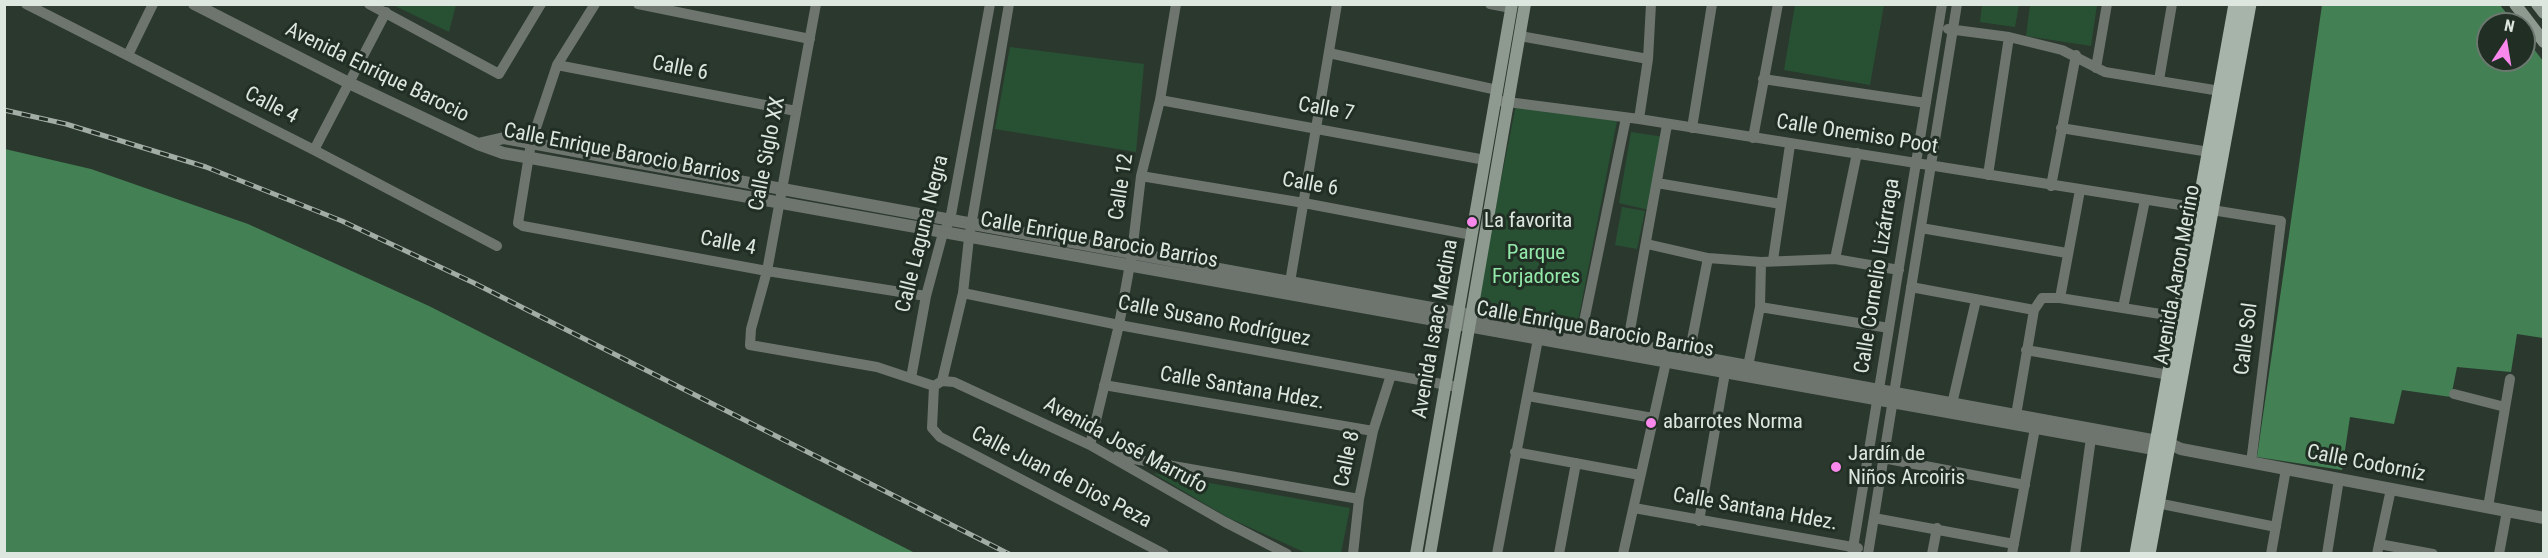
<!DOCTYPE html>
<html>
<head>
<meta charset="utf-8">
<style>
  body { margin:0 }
  #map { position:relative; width:2548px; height:558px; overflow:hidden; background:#2b382e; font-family:"Roboto Condensed",sans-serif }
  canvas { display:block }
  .frame { position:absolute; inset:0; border:6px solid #dde6df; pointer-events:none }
  .north { position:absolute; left:2476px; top:12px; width:60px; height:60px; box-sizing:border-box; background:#212e24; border:2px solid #6c786f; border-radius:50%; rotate:12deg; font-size:16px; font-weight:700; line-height:24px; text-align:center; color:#dde6df }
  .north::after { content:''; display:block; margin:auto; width:21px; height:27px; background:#f888eb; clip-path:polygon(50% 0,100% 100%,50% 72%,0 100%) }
</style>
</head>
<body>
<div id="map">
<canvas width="2548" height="558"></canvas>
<div class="frame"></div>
<div class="north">N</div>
</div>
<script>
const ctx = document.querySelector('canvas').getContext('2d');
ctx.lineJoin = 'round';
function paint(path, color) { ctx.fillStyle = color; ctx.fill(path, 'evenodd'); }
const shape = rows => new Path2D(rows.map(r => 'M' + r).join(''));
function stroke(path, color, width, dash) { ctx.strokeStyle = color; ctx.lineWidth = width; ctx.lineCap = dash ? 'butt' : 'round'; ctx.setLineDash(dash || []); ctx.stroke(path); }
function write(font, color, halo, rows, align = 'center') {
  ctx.font = font + ' "Roboto Condensed",sans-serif'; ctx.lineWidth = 6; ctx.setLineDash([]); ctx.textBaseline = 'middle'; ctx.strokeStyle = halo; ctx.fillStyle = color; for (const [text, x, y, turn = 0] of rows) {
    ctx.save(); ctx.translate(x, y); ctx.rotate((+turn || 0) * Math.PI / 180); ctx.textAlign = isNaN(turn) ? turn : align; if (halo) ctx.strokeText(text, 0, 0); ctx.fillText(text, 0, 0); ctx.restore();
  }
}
paint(shape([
  [393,5,456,5,449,32],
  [1795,5,1884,5,1870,85,1784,70],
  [1982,5,2019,5,2015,27,1980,22],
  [2030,5,2097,5,2091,46,2026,36],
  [1010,47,1144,64,1136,152,995,129],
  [1516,105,1617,121,1577,326,1475,310],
  [1631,132,1664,137,1649,210,1619,203],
  [1622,207,1645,211,1637,249,1615,245],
  [1153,473,1350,508,1341,553,1306,553,1227,517]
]), '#285134');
paint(shape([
  [2322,5,2500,5,2515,24,2488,24,2488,60,2524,60,2524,36,2543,61,2543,338,2517,334,2511,372,2457,367,2451,397,2402,390,2394,424,2350,417,2342,470,2257,457],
  [5,149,91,169,248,224,429,306,915,553,5,553]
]), '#438054');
stroke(shape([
  [26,4,314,150,497,246],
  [369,4,499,74,541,4],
  [595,4,557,65,531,143,518,223,523,226,767,271,926,296],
  [638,4,810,39],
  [816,4,767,271,751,329,750,345,877,367,934,386,942,381,963,293,969,238,1009,4],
  [1490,4,1511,8],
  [1948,29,2009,37,2062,50,2105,72,2226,92],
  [1520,36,1648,59],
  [1329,53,1497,90],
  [128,55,153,4],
  [557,65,796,111],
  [2096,68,2107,4],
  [1763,79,1926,103],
  [2159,80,2172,4],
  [1160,100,1485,160],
  [1500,101,1639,119,2281,221,2251,463],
  [1639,119,1648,59,1651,4],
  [1692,128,1712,4],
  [2061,128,2209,152],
  [1753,138,1778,4],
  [314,150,386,12],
  [1988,175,2009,37],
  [1141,176,1304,203,1472,235],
  [1657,183,1781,204],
  [2051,186,2076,55],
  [1921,228,2067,253],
  [1647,244,1708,258,1761,262,1835,259,1899,270],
  [1835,259,1857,153],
  [1773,260,1790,145],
  [1290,282,1337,4],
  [1911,287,2034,310],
  [963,293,1119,325,1458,387],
  [2060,298,2080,190],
  [1760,307,1889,328],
  [2123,308,2145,200],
  [1581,336,1626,118],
  [2026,350,2169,375],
  [1626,352,1667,125],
  [1689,355,1708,258],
  [1748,366,1760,307,1761,262],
  [911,378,926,296,943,233,950,220,990,4],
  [942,381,954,382,1090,445,1225,522,1287,554],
  [1104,385,1373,431],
  [934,386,932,428,940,437,1164,554],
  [2454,394,2505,407],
  [1528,396,1653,418],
  [1952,404,1976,300],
  [2015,421,2034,310,2042,298,2060,298,2179,317],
  [1090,445,1119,325,1132,253,1141,176,1160,100,1176,4],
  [1515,452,1640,475],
  [1117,456,1359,499],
  [1883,458,2025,485],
  [2157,503,2276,527],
  [2488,507,2510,379],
  [1634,508,1858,548],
  [1874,518,2014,544],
  [1699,521,1725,373],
  [2379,544,2433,554],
  [1353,554,1359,499,1373,431,1391,375],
  [1497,554,1538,339],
  [1559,554,1576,463],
  [1623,554,1666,362],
  [1852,554,1942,4],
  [1868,554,1957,4],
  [1932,554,1937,528],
  [2012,554,2035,428],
  [2075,554,2091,438],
  [2271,554,2286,469],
  [2327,554,2339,479],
  [2377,554,2391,489],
  [2499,554,2507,511]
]), '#6e756f', 10);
stroke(shape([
  [194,4,349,83,478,144,503,153,2165,451],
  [478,144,504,138,2168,443,2181,449,2544,518]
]), '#6e756f', 12);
stroke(shape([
  [2515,4,2544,42],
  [2537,4,2544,13],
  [1416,554,1512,4],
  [1430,554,1525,4]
]), '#8e9990', 12);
stroke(shape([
  [2137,554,2236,4],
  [2148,554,2249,4]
]), '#a6b4a9', 15);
const rail = shape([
  [4,110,66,124,206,167,342,221,474,283,1009,554]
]);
stroke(rail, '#a2ada5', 5);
stroke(rail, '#212e24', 3, [9]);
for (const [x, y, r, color] of [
  [1472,222,6,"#f888eb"],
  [1651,423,6,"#f888eb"],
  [1836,467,6,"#f888eb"]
]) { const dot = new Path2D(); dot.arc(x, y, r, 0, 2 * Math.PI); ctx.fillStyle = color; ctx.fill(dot); stroke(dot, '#212e24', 2); }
write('21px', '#dde6df', '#212e24', [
  ["Calle 6",680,69,11],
  ["Avenida Enrique Barocio",377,73,26],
  ["Calle 4",271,106,27],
  ["Calle 7",1326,110,10],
  ["Calle Onemiso Poot",1857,135,9],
  ["Calle Enrique Barocio Barrios",622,154,11],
  ["Calle Siglo XX",768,154,-79],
  ["Calle 6",1310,185,10],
  ["Calle 12",1122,187,-81],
  ["Calle Laguna Negra",923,234,-76],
  ["Calle Enrique Barocio Barrios",1099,241,10],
  ["Calle 4",728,244,11],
  ["Avenida Aaron Merino",2178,275,-80],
  ["Calle Cornelio Lizárraga",1878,276,-81],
  ["Calle Susano Rodríguez",1214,322,11],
  ["Avenida Isaac Medina",1436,329,-80],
  ["Calle Enrique Barocio Barrios",1595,330,10],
  ["Calle Sol",2247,339,-83],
  ["Calle Santana Hdez.",1242,389,10],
  ["Avenida José Marrufo",1125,446,28],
  ["Calle 8",1348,459,-78],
  ["Calle Codorníz",2366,464,11],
  ["Calle Juan de Dios Peza",1061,478,27],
  ["Calle Santana Hdez.",1755,510,10]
]);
write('21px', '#dde6df', '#212e24', [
  ["La favorita",1484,222],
  ["abarrotes Norma",1663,423],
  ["Jardín de",1848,455],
  ["Niños Arcoiris",1848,479]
], 'left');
write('21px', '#92e9a9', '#212e24', [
  ["Parque",1536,254],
  ["Forjadores",1536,278]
]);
</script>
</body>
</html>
